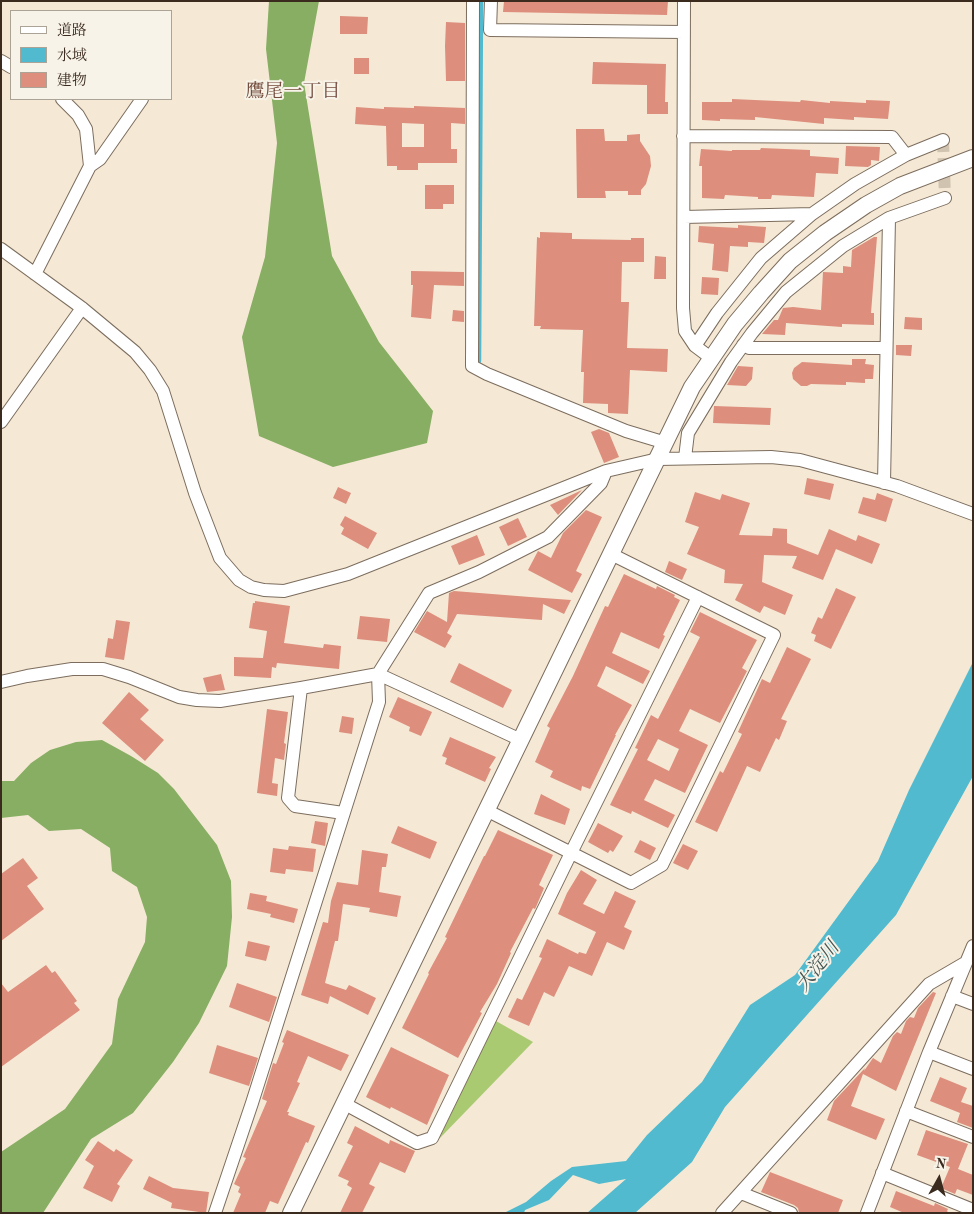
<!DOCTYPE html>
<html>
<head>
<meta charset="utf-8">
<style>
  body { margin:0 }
  #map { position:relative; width:974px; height:1214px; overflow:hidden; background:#f5e9d5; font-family:"Old Standard TT","Noto Serif JP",serif }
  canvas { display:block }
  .frame { position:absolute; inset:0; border:2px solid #3b2a1e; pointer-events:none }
  .legend { position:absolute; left:10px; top:10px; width:162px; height:90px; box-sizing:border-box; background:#f7f3e8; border:1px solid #aca397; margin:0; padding:6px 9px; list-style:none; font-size:15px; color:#3b2a1e }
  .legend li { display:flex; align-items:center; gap:10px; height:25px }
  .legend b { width:25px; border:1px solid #aca397 }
  .north { position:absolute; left:914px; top:1154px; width:50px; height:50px; -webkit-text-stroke:4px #f7f3e8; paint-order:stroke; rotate:7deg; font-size:14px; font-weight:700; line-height:20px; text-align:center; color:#3b2a1e }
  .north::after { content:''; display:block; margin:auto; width:18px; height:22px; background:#3b2a1e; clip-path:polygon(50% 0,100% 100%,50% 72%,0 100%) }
</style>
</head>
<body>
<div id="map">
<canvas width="974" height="1214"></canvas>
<div class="frame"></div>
<ul class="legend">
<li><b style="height:6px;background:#fff"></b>道路</li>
<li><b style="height:14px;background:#51bace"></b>水域</li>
<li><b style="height:14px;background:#dd8e7d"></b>建物</li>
</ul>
<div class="north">N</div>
</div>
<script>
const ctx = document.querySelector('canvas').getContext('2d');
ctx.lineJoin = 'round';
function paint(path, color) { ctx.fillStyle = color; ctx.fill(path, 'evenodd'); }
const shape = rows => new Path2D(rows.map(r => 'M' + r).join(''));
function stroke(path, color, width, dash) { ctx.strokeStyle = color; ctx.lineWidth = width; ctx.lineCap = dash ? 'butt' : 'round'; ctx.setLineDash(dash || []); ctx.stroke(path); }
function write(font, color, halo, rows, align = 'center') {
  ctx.font = font + ' "Old Standard TT","Noto Serif JP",serif'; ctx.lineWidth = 4; ctx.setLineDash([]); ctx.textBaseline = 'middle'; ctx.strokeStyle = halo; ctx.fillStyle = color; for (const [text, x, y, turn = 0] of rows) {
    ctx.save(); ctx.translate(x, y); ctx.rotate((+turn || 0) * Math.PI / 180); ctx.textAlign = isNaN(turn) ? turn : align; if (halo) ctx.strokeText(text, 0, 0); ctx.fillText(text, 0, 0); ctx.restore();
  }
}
paint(shape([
  [496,1021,533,1042,439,1139]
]), '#aaca71');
paint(shape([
  [269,1,319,1,304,83,332,256,379,342,433,411,427,443,333,467,259,436,242,337,265,257,277,143,266,49],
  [102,740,131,756,158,773,174,789,217,845,231,881,232,917,227,966,199,1023,173,1062,133,1113,91,1139,43,1213,1,1213,1,1152,65,1109,112,1044,118,999,145,942,147,917,137,887,112,871,110,848,81,829,49,831,28,815,1,818,1,781,14,781,31,763,50,750,76,742]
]), '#87ae63');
paint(shape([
  [973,662,973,776,896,915,725,1107,692,1162,635,1213,587,1213,626,1179,599,1184,573,1175,549,1200,525,1210,524,1213,504,1213,526,1202,551,1181,572,1167,626,1161,647,1135,702,1082,750,1005,795,975,878,861,909,790]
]), '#51bace');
stroke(shape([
  [479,361,481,1]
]), '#51bace', 4.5);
paint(shape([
  [504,1,668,1,667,15,503,12],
  [340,16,368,17,367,34,340,34],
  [446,22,465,23,465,81,446,81,445,46],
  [354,58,369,58,369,74,354,74],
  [593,62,666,64,665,102,668,102,668,114,647,114,647,85,592,84],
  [732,99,800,102,801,100,830,103,830,101,866,103,866,100,890,101,888,119,854,117,854,120,824,118,824,124,755,117,755,120,720,119,720,121,702,120,702,102,732,102],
  [414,106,465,108,465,124,451,123,451,149,457,149,457,163,418,163,418,170,397,170,397,166,387,166,386,126,355,124,356,107,384,109,384,107,414,108],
  [402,123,424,124,424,147,402,147],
  [576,129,604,129,605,141,627,141,627,135,640,134,640,141,650,156,651,166,646,184,641,190,641,195,628,195,628,191,605,191,606,198,577,198],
  [846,146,880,147,879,161,871,160,871,165,868,167,845,166],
  [761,148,810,150,810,156,839,158,838,174,816,173,814,197,772,195,771,199,758,199,758,197,725,195,724,199,702,198,702,166,699,166,701,149,732,151,732,150,760,150],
  [425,185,454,185,454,204,443,204,443,209,425,209],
  [738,225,766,227,764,243,748,242,748,247,730,246,728,272,712,270,714,244,698,242,699,226,738,228],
  [540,232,572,233,572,239,631,240,631,238,644,238,644,262,622,262,621,302,629,302,627,348,668,349,667,372,630,370,628,414,608,413,608,404,583,403,584,372,581,372,583,330,540,329,541,326,534,326,537,237,540,238],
  [874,237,877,237,871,313,874,313,874,325,842,324,842,327,786,323,785,335,762,334,774,320,778,320,783,308,793,307,821,310,823,272,843,273,843,266,851,267,852,250],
  [655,256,666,257,666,279,654,279],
  [411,271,464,272,464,286,434,285,431,319,411,317,413,285,411,285],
  [702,277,719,278,718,295,701,294],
  [453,310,464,311,464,322,452,321],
  [905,317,922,318,922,330,904,329],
  [896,345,912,345,911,356,896,355],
  [852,359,866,359,865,364,874,365,873,379,865,379,865,383,846,382,846,385,811,384,807,386,801,386,793,379,792,373,794,368,802,362,852,365],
  [738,366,753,367,752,379,746,386,727,385],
  [714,406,771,408,770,425,713,423],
  [599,429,609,433,619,457,604,463,591,432],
  [807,478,834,484,830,500,804,494],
  [338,487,351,493,346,504,333,498],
  [582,490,558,515,550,505],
  [695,492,720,500,722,494,750,503,739,535,772,536,773,528,787,529,787,543,818,555,829,529,856,541,858,535,880,544,872,564,836,549,823,580,792,568,797,556,764,555,762,582,793,595,785,615,764,606,760,613,735,600,743,584,724,583,725,570,687,554,699,527,685,522],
  [877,493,893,499,886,522,858,513,863,497,875,500],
  [586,510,602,517,576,571,582,574,572,593,528,570,538,551,551,558,563,533],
  [345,516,377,533,368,549,341,534,344,528,340,525],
  [518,518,527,537,508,546,499,527],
  [477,535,485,555,459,565,451,546],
  [669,561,687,569,682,580,665,572],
  [624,574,656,589,657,586,675,595,674,597,680,600,663,635,665,636,659,649,621,632,612,653,650,671,643,684,606,666,597,686,632,705,615,735,616,735,590,789,582,786,581,791,550,777,553,771,535,762,550,728,547,726,573,676,605,606,608,607],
  [836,588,856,597,831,649,814,641,816,635,811,633,818,617,822,619],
  [454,591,530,597,571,600,564,614,543,604,542,620,457,614,447,633,452,636,445,648,414,632,427,611,447,622,449,593],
  [255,601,290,606,284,643,323,648,324,644,341,646,339,669,277,663,276,668,272,667,271,678,234,676,234,657,263,658,267,631,249,628,253,603,255,603],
  [700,612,757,640,742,668,747,671,720,723,690,709,679,731,708,745,685,793,655,779,644,800,675,815,668,828,632,811,631,814,610,805,638,749,635,748,651,715,658,719,700,637,690,632],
  [658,739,679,749,669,771,647,760],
  [360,616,390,619,387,642,357,639],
  [116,620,130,622,124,660,105,657,108,638,113,639],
  [787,647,811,659,781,719,787,721,779,740,776,738,760,772,747,766,717,832,695,822,720,771,723,773,742,734,738,732,762,679,770,683],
  [459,663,512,690,503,708,450,682],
  [221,674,225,690,207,692,203,678],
  [129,692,149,710,140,719,164,740,145,761,102,723],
  [398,697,432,712,421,736,409,731,410,727,389,717],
  [267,709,288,712,284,743,286,744,284,760,275,758,272,783,278,784,277,796,257,793],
  [342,716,354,718,352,734,339,732],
  [450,737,496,757,489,768,491,769,485,782,445,764,447,758,442,756],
  [541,794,570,809,565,825,534,814],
  [315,821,328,823,325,846,311,843],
  [598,823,623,836,613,852,610,850,608,853,588,842],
  [398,826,437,842,430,859,391,843],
  [498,830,553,855,539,885,544,888,536,907,535,909,533,908,510,952,511,953,497,984,480,1012,482,1013,458,1058,402,1028,429,974,428,973,447,938,445,937,484,856,485,856],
  [640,840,656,848,650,860,634,852],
  [683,844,698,851,688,870,673,863],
  [289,846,316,849,313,872,286,869,285,874,270,872,273,848,288,850],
  [362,850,388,854,386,867,382,867,379,892,401,896,397,917,369,912,370,908,343,904,338,941,335,941,325,983,346,990,349,985,376,998,368,1015,330,996,328,1004,301,995,323,922,328,923,331,901,337,882,358,885],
  [23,858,38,878,27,886,44,909,1,941,1,874],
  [581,870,597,880,583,904,604,914,615,891,636,901,624,927,632,931,624,950,607,942,592,976,569,966,554,997,544,992,529,1026,508,1017,517,998,522,1000,542,958,539,957,547,939,578,954,579,952,586,954,596,932,558,914,567,893],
  [250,893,267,896,266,901,298,909,294,923,270,917,271,914,247,909],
  [248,941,270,946,266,961,245,956],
  [46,965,52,973,55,971,77,1001,74,1003,80,1010,1,1067,1,983,8,992],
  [237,983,277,997,269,1022,229,1007],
  [933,992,936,993,896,1091,863,1074,851,1106,885,1119,876,1140,827,1120,834,1101,865,1068,864,1071,873,1058,881,1063,893,1036,897,1032,901,1034,906,1021,910,1017,914,1018,918,1008],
  [287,1030,349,1055,341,1071,308,1056,297,1082,300,1083,287,1112,289,1112,288,1115,315,1126,308,1143,306,1142,278,1204,270,1201,265,1213,233,1213,241,1194,238,1192,240,1187,234,1184,246,1158,243,1157,267,1101,262,1099,273,1063,276,1064,284,1043,282,1042],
  [217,1045,258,1058,249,1086,209,1073],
  [391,1047,449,1075,427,1125,391,1107,390,1109,366,1097],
  [940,1077,967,1088,961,1102,973,1106,973,1128,957,1122,960,1113,930,1101],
  [355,1126,389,1144,390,1140,415,1151,405,1173,380,1162,369,1184,375,1187,362,1213,340,1213,352,1188,347,1185,349,1181,338,1176,353,1146,347,1143],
  [926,1130,968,1144,958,1169,973,1175,973,1195,957,1189,955,1194,941,1188,950,1167,917,1155],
  [98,1141,114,1152,116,1149,133,1160,117,1184,120,1186,112,1202,83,1188,94,1166,85,1160],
  [770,1172,843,1200,838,1213,799,1213,798,1208,794,1205,761,1192],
  [149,1176,173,1188,209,1192,206,1213,171,1208,172,1203,143,1189],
  [896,1191,934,1206,935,1203,948,1209,947,1211,949,1213,904,1213,890,1207]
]), '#dd8e7d');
stroke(shape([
  [943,140,945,198]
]), '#d0c3b0', 12, [12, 6]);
const minor = shape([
  [473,1,472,366,487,374,626,431,666,443],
  [491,1,490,30,684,32],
  [684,1,683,308,685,331,695,346,711,358],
  [1,61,11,67],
  [62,99,78,115,86,129,90,166],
  [683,136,892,137,906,155,855,184,812,214,761,258,717,313,695,346],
  [906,155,943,140],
  [684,217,812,214],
  [889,218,945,198],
  [1,249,82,308,135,352,150,370,163,391,195,493,220,558,239,580,251,587,264,590,284,591,348,574,606,471,658,459,771,457,800,460,897,486,973,514],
  [35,274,90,166,100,159,142,99],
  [743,345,749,348,886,348],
  [1,422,82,308],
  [685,458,688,433,731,362,752,333,786,292,843,246,889,218,884,483],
  [1,682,27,676,72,669,103,669,129,677,179,697,197,700,220,701,301,688,378,674,521,740],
  [301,688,288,798,295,806,343,813],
  [486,810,631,883,662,865,774,635,611,554],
  [952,996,973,1004],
  [929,1052,973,1069],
  [345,1104,417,1143,432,1138,571,853,698,597],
  [906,1111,973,1137],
  [882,1173,973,1210],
  [741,1193,791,1213],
  [215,1213,252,1103,379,702,378,674,429,593,479,572,548,537,601,483,606,471],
  [722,1213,929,984,965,963],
  [867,1213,929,1052,973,946]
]);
const tertiary = shape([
  [291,1213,692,387,735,324,761,293,790,261,825,233,866,205,900,186,973,158]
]);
stroke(minor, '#7c6d5e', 14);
stroke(tertiary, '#7c6d5e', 18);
stroke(minor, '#fff', 12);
stroke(tertiary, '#fff', 16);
write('19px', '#744d3f', '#f7f3e8', [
  ["鷹尾一丁目",293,92]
]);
write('italic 19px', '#425553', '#f7f3e8', [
  ["大淀川",818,967,-52]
]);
</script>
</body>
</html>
